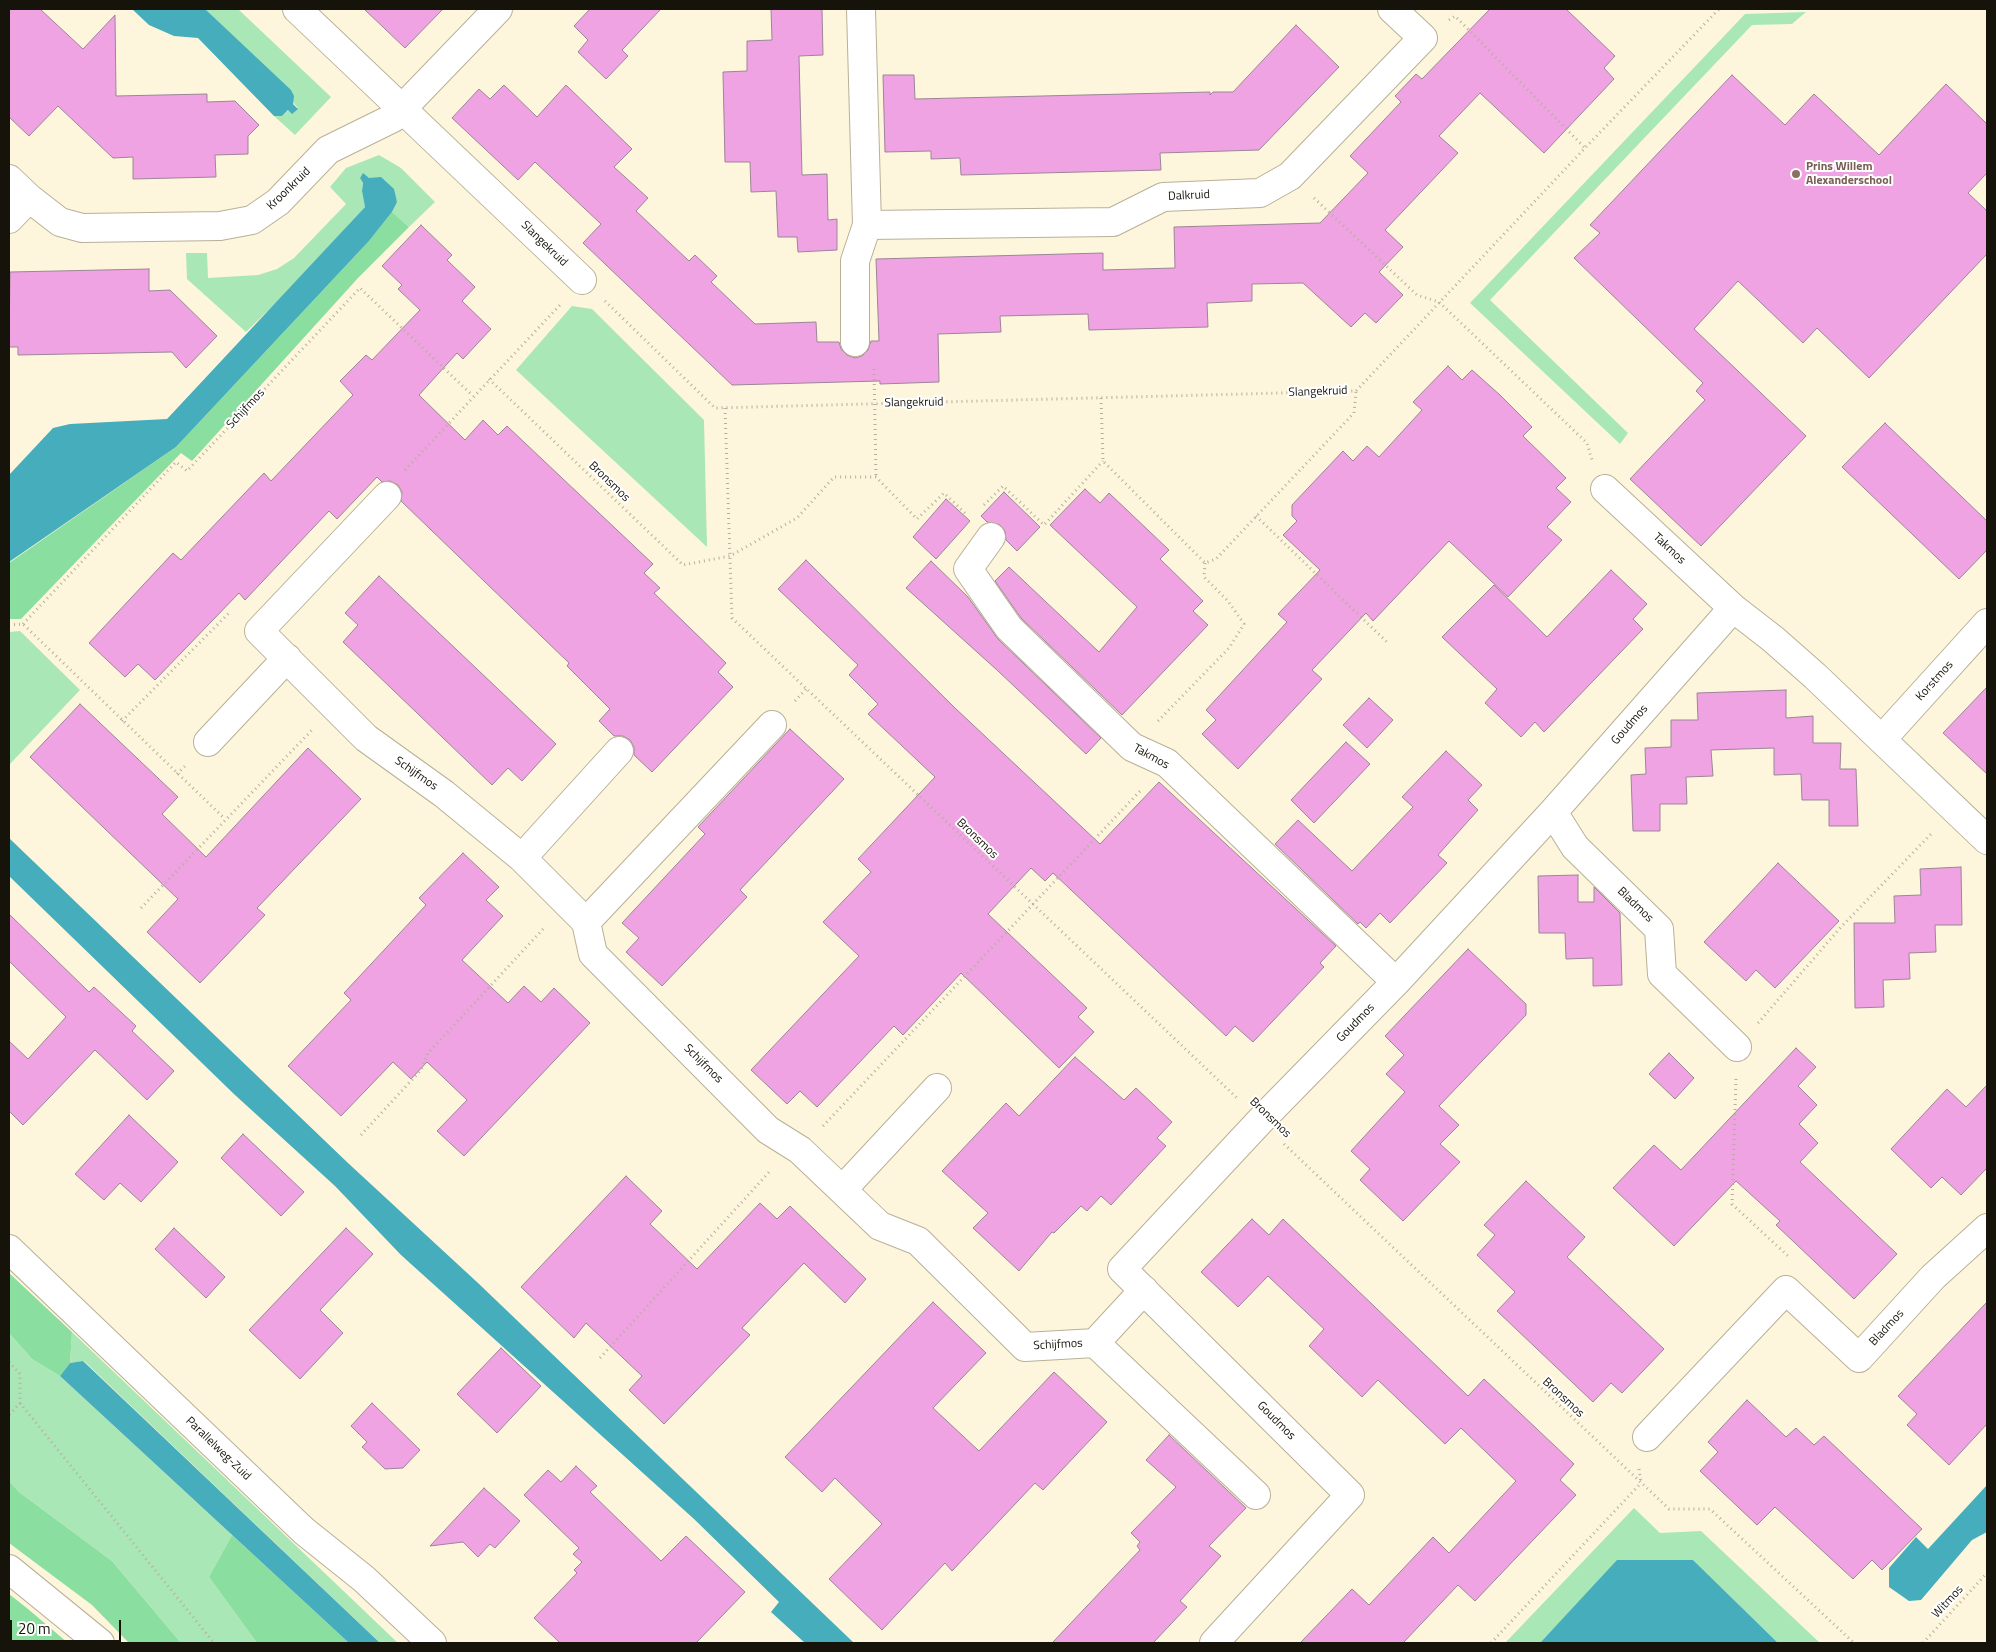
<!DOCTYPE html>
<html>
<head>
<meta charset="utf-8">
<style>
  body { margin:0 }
  #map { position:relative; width:1996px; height:1652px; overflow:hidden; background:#fef6dc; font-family:"Titillium Web",sans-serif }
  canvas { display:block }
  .frame { position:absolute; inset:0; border:10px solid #16130a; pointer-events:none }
  .scale { position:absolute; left:10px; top:1620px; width:111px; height:22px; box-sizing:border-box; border:2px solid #16130a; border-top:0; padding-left:6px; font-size:15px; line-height:18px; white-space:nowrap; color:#16130a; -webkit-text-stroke:4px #fff; paint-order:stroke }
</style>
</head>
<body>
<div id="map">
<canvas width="1996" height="1652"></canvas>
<div class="frame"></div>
<div class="scale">20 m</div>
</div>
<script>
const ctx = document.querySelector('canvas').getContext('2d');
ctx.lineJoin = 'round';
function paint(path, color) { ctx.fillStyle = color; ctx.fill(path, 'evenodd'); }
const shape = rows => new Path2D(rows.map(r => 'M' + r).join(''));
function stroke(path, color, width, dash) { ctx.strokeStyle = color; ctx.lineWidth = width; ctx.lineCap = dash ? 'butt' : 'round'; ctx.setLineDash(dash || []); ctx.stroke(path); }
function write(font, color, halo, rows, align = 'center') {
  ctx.font = font + ' "Titillium Web",sans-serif'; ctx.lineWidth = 4; ctx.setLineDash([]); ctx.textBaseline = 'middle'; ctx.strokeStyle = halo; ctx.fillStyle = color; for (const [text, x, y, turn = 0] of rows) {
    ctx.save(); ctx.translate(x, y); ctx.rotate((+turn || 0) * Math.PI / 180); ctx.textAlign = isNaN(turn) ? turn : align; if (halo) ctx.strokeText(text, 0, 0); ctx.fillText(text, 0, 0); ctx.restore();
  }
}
paint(shape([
  [205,9,238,9,331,97,295,135,274,116,282,116,289,110,298,108],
  [1806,12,1792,24,1752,25,1490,300,1628,433,1620,444,1470,303,1745,14],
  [379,155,401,168,435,202,409,227,392,212,397,201,363,174,360,178,363,183,362,191,365,207,281,298,246,332,187,279,186,253,207,253,208,278,258,275,277,269,294,258,346,204,330,187,346,168],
  [572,306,592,309,704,420,707,547,516,370],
  [20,631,80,690,9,765,9,632],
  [72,1332,398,1643,380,1643,84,1361,70,1363],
  [9,1333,32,1359,60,1376,232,1535,209,1577,257,1643,181,1643,112,1561,19,1492,9,1481],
  [1634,1508,1660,1533,1701,1531,1820,1643,1778,1643,1693,1560,1618,1560,1540,1643,1505,1643]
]), '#aae7b7');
paint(shape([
  [392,212,409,227,358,278,192,461,181,453,21,619,9,619,9,563,176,447,369,241],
  [9,1273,72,1332,70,1363,60,1376,32,1359,9,1333],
  [9,1481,19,1492,112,1561,181,1643,129,1643,92,1605,9,1543],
  [232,1535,349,1643,257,1643,209,1577],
  [9,1594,28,1609,68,1643,9,1643]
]), '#8ade9f');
paint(shape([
  [132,9,205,9,291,90,294,96,293,104,298,109,292,114,288,110,282,116,274,116,198,38,174,36,149,25],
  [363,173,369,178,381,177,394,189,397,202,392,212,369,241,176,447,9,562,9,475,53,428,70,424,167,419,365,207,362,191,363,183,360,178],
  [9,838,348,1163,478,1283,854,1643,805,1643,771,1612,779,1602,694,1519,401,1255,335,1186,235,1095,9,876],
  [83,1361,380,1643,349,1643,60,1376,70,1363],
  [1987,1485,1987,1532,1972,1540,1921,1600,1909,1601,1889,1587,1889,1568,1916,1537,1928,1549],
  [1617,1560,1693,1560,1778,1643,1540,1643]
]), '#45adbb');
const building = shape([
  [9,9,40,9,83,49,115,15,116,96,207,94,207,102,235,101,259,125,248,136,248,154,215,155,216,177,133,179,133,157,113,158,58,106,29,136,9,117,9,9],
  [364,9,443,9,405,48,364,9],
  [590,9,661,9,622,50,628,56,606,79,578,52,588,40,574,26,590,9],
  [771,9,822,9,823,55,799,56,802,175,827,174,828,220,837,219,837,250,798,252,797,237,778,237,776,191,751,192,750,162,725,162,723,72,747,71,747,41,772,40,771,9],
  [1490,9,1566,9,1615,56,1604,68,1614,79,1544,153,1480,93,1439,136,1458,153,1385,230,1403,247,1379,272,1403,295,1376,323,1365,313,1351,327,1303,283,1252,284,1252,301,1207,303,1208,327,1089,330,1088,314,1000,316,1001,332,938,334,939,382,880,384,880,381,732,385,583,243,601,224,535,162,518,180,452,118,479,89,490,99,504,85,537,117,566,85,632,149,614,167,648,198,636,211,689,261,695,255,717,276,711,282,755,324,816,322,817,342,839,342,841,349,847,355,855,358,862,356,868,350,871,341,879,341,876,259,1103,253,1103,270,1175,268,1174,227,1320,223,1368,173,1350,156,1401,102,1395,96,1416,74,1422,79,1490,9],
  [1296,25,1339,67,1259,150,1160,153,1161,170,961,175,960,158,931,159,931,151,885,152,883,75,914,75,915,99,1210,92,1210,95,1213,92,1233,92,1296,25],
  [1732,75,1785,125,1814,94,1879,155,1946,84,1987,124,1987,173,1968,193,1987,211,1987,254,1869,378,1817,328,1803,343,1738,281,1694,329,1806,436,1701,546,1630,479,1705,400,1696,391,1703,383,1574,258,1600,233,1590,225,1732,75],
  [421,225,452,255,447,260,475,287,462,301,491,329,463,359,457,353,419,395,465,440,483,420,498,435,507,426,653,564,644,573,660,588,654,593,726,663,718,672,733,687,652,772,634,755,634,747,630,740,623,736,614,736,599,721,610,709,567,666,569,663,401,501,402,492,398,485,390,481,382,482,377,477,337,519,329,511,245,600,239,593,155,680,138,664,125,677,89,643,173,553,181,560,264,473,271,481,353,395,340,381,366,355,372,360,420,310,398,289,402,285,382,266,421,225],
  [149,269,149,291,170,290,217,336,186,368,172,352,18,355,18,347,9,347,10,272,149,269],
  [1448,366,1462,380,1472,370,1500,395,1532,427,1523,436,1566,478,1556,488,1571,502,1547,527,1562,540,1508,597,1449,541,1373,621,1366,613,1332,649,1312,670,1322,679,1238,769,1202,734,1216,720,1206,710,1287,622,1278,614,1320,570,1283,535,1297,521,1292,516,1292,505,1343,451,1353,461,1367,446,1379,457,1422,410,1413,402,1448,366],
  [1885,423,1987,521,1987,550,1959,579,1842,467,1885,423],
  [1085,489,1100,503,1109,493,1169,550,1160,559,1203,601,1193,611,1208,625,1122,715,1021,618,995,581,1009,567,1099,652,1137,607,1050,525,1085,489],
  [1004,492,1040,527,1017,551,1006,540,1005,531,1000,525,987,522,981,516,1004,492],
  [946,499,970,521,936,559,913,537,946,499],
  [806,560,955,708,1100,844,1159,782,1336,946,1320,963,1324,967,1253,1042,1235,1026,1226,1036,1053,873,1045,881,1031,868,988,914,1087,1008,1078,1017,1094,1032,1059,1068,961,973,903,1035,894,1026,817,1107,800,1091,787,1104,751,1070,859,956,823,922,871,872,858,859,935,777,868,714,878,704,849,675,858,665,778,589,806,560],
  [931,561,968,597,998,639,1101,738,1086,754,998,671,906,588,931,561],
  [1611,570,1647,604,1633,619,1643,629,1544,732,1535,722,1521,737,1485,703,1497,689,1442,637,1494,585,1547,637,1611,570],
  [379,576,556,744,522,781,508,768,492,785,343,642,358,625,345,613,379,576],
  [1987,687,1987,774,1943,733,1987,687],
  [1786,690,1786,718,1813,716,1813,743,1841,743,1840,769,1856,769,1858,826,1829,826,1829,800,1802,800,1801,774,1774,775,1774,748,1711,750,1713,776,1686,777,1687,804,1660,804,1660,831,1633,831,1631,775,1646,774,1645,748,1671,747,1671,720,1698,720,1697,693,1786,690],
  [1369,698,1393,720,1367,748,1343,725,1369,698],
  [80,704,178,797,162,814,206,857,308,748,361,799,257,908,265,915,200,983,147,932,178,899,30,757,80,704],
  [790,729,844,779,740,890,747,897,662,986,626,952,639,938,622,923,705,834,698,827,790,729],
  [1346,742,1370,764,1314,823,1291,800,1346,742],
  [1446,751,1482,785,1468,800,1478,810,1438,855,1447,863,1390,923,1380,913,1366,928,1360,922,1358,924,1275,844,1298,820,1352,871,1413,807,1402,797,1446,751],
  [463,853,499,887,486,900,503,916,462,960,508,1003,524,986,541,1002,554,988,590,1023,464,1156,437,1131,467,1100,427,1062,411,1079,393,1062,341,1116,288,1066,351,1000,344,993,426,905,419,898,463,853],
  [1778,863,1839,921,1775,988,1756,970,1746,981,1704,942,1778,863],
  [1961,867,1962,925,1935,925,1936,952,1909,953,1910,979,1883,980,1884,1007,1855,1008,1854,923,1895,923,1894,896,1921,895,1920,869,1961,867],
  [1578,875,1578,902,1594,902,1594,887,1620,913,1622,985,1593,986,1593,958,1566,959,1565,933,1539,933,1538,876,1578,875],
  [9,914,89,992,94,987,136,1026,132,1031,174,1071,147,1100,95,1050,23,1125,9,1111,9,1041,28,1059,66,1017,9,961,9,914],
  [1468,949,1526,1004,1526,1015,1439,1106,1459,1125,1440,1144,1460,1162,1403,1221,1360,1180,1370,1169,1351,1151,1405,1092,1386,1074,1404,1055,1385,1036,1468,949],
  [1796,1048,1816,1067,1798,1086,1817,1105,1799,1124,1818,1143,1800,1162,1897,1254,1854,1299,1776,1225,1780,1221,1736,1181,1674,1246,1613,1188,1654,1145,1681,1170,1796,1048],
  [1669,1053,1694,1078,1675,1099,1649,1074,1669,1053],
  [1075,1057,1124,1100,1136,1088,1172,1122,1157,1138,1166,1146,1111,1205,1101,1196,1087,1211,1081,1206,1054,1233,1052,1232,1019,1271,973,1228,988,1213,942,1171,1006,1103,1019,1116,1075,1057],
  [1987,1085,1987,1168,1961,1195,1942,1177,1931,1188,1891,1149,1947,1089,1966,1107,1987,1085],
  [129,1115,178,1162,141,1202,120,1183,104,1200,75,1174,129,1115],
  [243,1134,304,1192,281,1216,221,1158,243,1134],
  [626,1176,662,1211,650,1224,697,1269,760,1203,777,1219,790,1206,866,1279,845,1303,804,1263,742,1328,750,1335,664,1424,629,1390,642,1376,586,1323,574,1338,521,1287,626,1176],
  [1526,1181,1585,1237,1567,1257,1664,1349,1622,1393,1611,1383,1593,1402,1497,1311,1515,1292,1477,1255,1495,1235,1484,1225,1526,1181],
  [1252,1219,1269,1235,1283,1219,1468,1396,1484,1379,1574,1464,1560,1480,1576,1495,1475,1601,1458,1585,1403,1643,1300,1643,1352,1589,1369,1605,1433,1537,1449,1553,1516,1481,1461,1428,1445,1444,1378,1380,1362,1397,1309,1346,1324,1329,1268,1276,1238,1307,1201,1272,1252,1219],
  [174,1228,225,1277,206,1298,155,1249,174,1228],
  [346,1228,373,1254,320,1310,343,1333,300,1379,249,1330,346,1228],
  [933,1302,986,1353,933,1408,979,1451,1054,1372,1107,1422,1043,1490,1035,1483,952,1571,945,1563,882,1630,829,1579,882,1524,835,1478,822,1492,785,1457,933,1302],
  [1987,1302,1987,1424,1949,1465,1907,1425,1917,1414,1898,1396,1987,1302],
  [501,1348,541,1386,497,1433,457,1394,501,1348],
  [1747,1400,1786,1437,1796,1428,1814,1445,1824,1436,1922,1529,1882,1570,1872,1560,1853,1579,1775,1507,1757,1525,1700,1471,1718,1452,1708,1442,1747,1400],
  [372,1403,420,1450,403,1468,385,1469,362,1447,367,1442,351,1426,372,1403],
  [1169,1435,1246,1508,1209,1546,1221,1556,1180,1601,1187,1607,1153,1643,1052,1643,1140,1550,1137,1546,1140,1542,1131,1533,1176,1487,1146,1460,1169,1435],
  [576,1466,597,1486,590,1492,661,1561,686,1536,745,1592,696,1643,560,1643,534,1618,577,1573,574,1570,582,1562,573,1554,579,1548,524,1495,548,1470,561,1482,576,1466],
  [484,1488,520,1521,495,1548,490,1544,478,1557,463,1542,430,1546,484,1488]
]);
paint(building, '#f0a3e2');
stroke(building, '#9b8596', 1);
const minor = shape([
  [297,9,582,280],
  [861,9,867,225,1113,222,1163,197,1260,193,1290,176,1423,38,1392,9],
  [9,179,29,198,60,222,82,228,220,226,252,220,278,202,328,150,393,118,498,9],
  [9,219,29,198],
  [855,342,855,261,867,225],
  [1605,489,1733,608],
  [387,496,259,631,366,738,444,794,522,858,586,922,593,954,768,1130,800,1150,880,1226,918,1241,1025,1347,1095,1343,1144,1290],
  [991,537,968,569,1009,628,1132,747,1167,763,1396,982],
  [1882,739,1987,623],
  [208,742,287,658],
  [1553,812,1575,847,1659,929,1662,974,1737,1047],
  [522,858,619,751],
  [586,922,772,725],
  [843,1189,937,1088],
  [9,1249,304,1531,364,1579,432,1643],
  [1095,1343,1256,1495],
  [1647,1437,1786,1290,1859,1358,1933,1277,1987,1228],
  [1214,1643,1350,1495,1122,1269,1261,1120,1396,982,1553,812,1733,608,1773,639,1815,676,1987,840]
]);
const secondary = shape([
  [9,1569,100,1643]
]);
stroke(minor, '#b8b097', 30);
stroke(secondary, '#b8b097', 30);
stroke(shape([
  [1449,20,1455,16,1585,148],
  [1314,198,1417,295,1439,302,1587,443,1592,460],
  [605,301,715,408,1356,391,1585,148,1719,9],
  [874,369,876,477],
  [489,379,683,565,730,556,797,518,834,477,876,477,917,519,944,493,966,514],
  [1101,398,1103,461,1205,563,1216,559,1354,413,1356,391],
  [725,408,732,618,1237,1098],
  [405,470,560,305],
  [984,505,1003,486,1044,525,1103,461],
  [1256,516,1389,644],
  [23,624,176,462,187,471,360,288,473,396],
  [9,625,23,624,225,819],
  [795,701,807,688],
  [122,721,229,613],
  [1158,721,1229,648,1244,624,1228,601,1204,577,1205,563],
  [177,774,186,765],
  [141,908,312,730],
  [1758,1023,1841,927,1933,832],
  [1736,1079,1732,1204,1788,1256],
  [823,1126,1142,789],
  [361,1135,421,1070,428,1053,545,927],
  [1284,1144,1669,1509,1710,1509,1854,1643],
  [600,1358,771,1170],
  [9,1362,20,1374,20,1403,9,1415],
  [20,1403,214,1643],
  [1639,1469,1641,1483],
  [1491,1643,1641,1483],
  [1923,1643,1987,1573]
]), '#b5af9a', 3, [1, 4]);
stroke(minor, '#fff', 28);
stroke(secondary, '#fff', 28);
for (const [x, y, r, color] of [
  [1796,174,5,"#8d6e63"]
]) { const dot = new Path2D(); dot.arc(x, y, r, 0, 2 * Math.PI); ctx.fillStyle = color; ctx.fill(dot); stroke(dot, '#fff', 2); }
write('bold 12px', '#785e54', '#fff', [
  ["Prins Willem",1806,167],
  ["Alexanderschool",1806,181]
], 'left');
write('12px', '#16130a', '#fff', [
  ["Kroonkruid",289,189,-44],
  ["Dalkruid",1189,196,-3],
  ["Slangekruid",544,244,44],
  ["Slangekruid",1318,392,-2],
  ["Slangekruid",914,403,-1],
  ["Schijfmos",246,409,-47],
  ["Bronsmos",609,482,44],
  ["Takmos",1669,549,43],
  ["Korstmos",1935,681,-48],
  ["Goudmos",1630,725,-49],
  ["Takmos",1151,757,29],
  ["Schijfmos",416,774,35],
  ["Bronsmos",977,839,44],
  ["Bladmos",1635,905,44],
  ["Goudmos",1356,1023,-46],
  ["Schijfmos",703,1064,45],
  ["Bronsmos",1270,1118,44],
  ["Bladmos",1887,1328,-47],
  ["Schijfmos",1058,1345,-3],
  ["Bronsmos",1563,1398,43],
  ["Goudmos",1276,1421,45],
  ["Parallelweg-Zuid",218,1449,44],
  ["Witmos",1948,1602,-47]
]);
</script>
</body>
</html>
